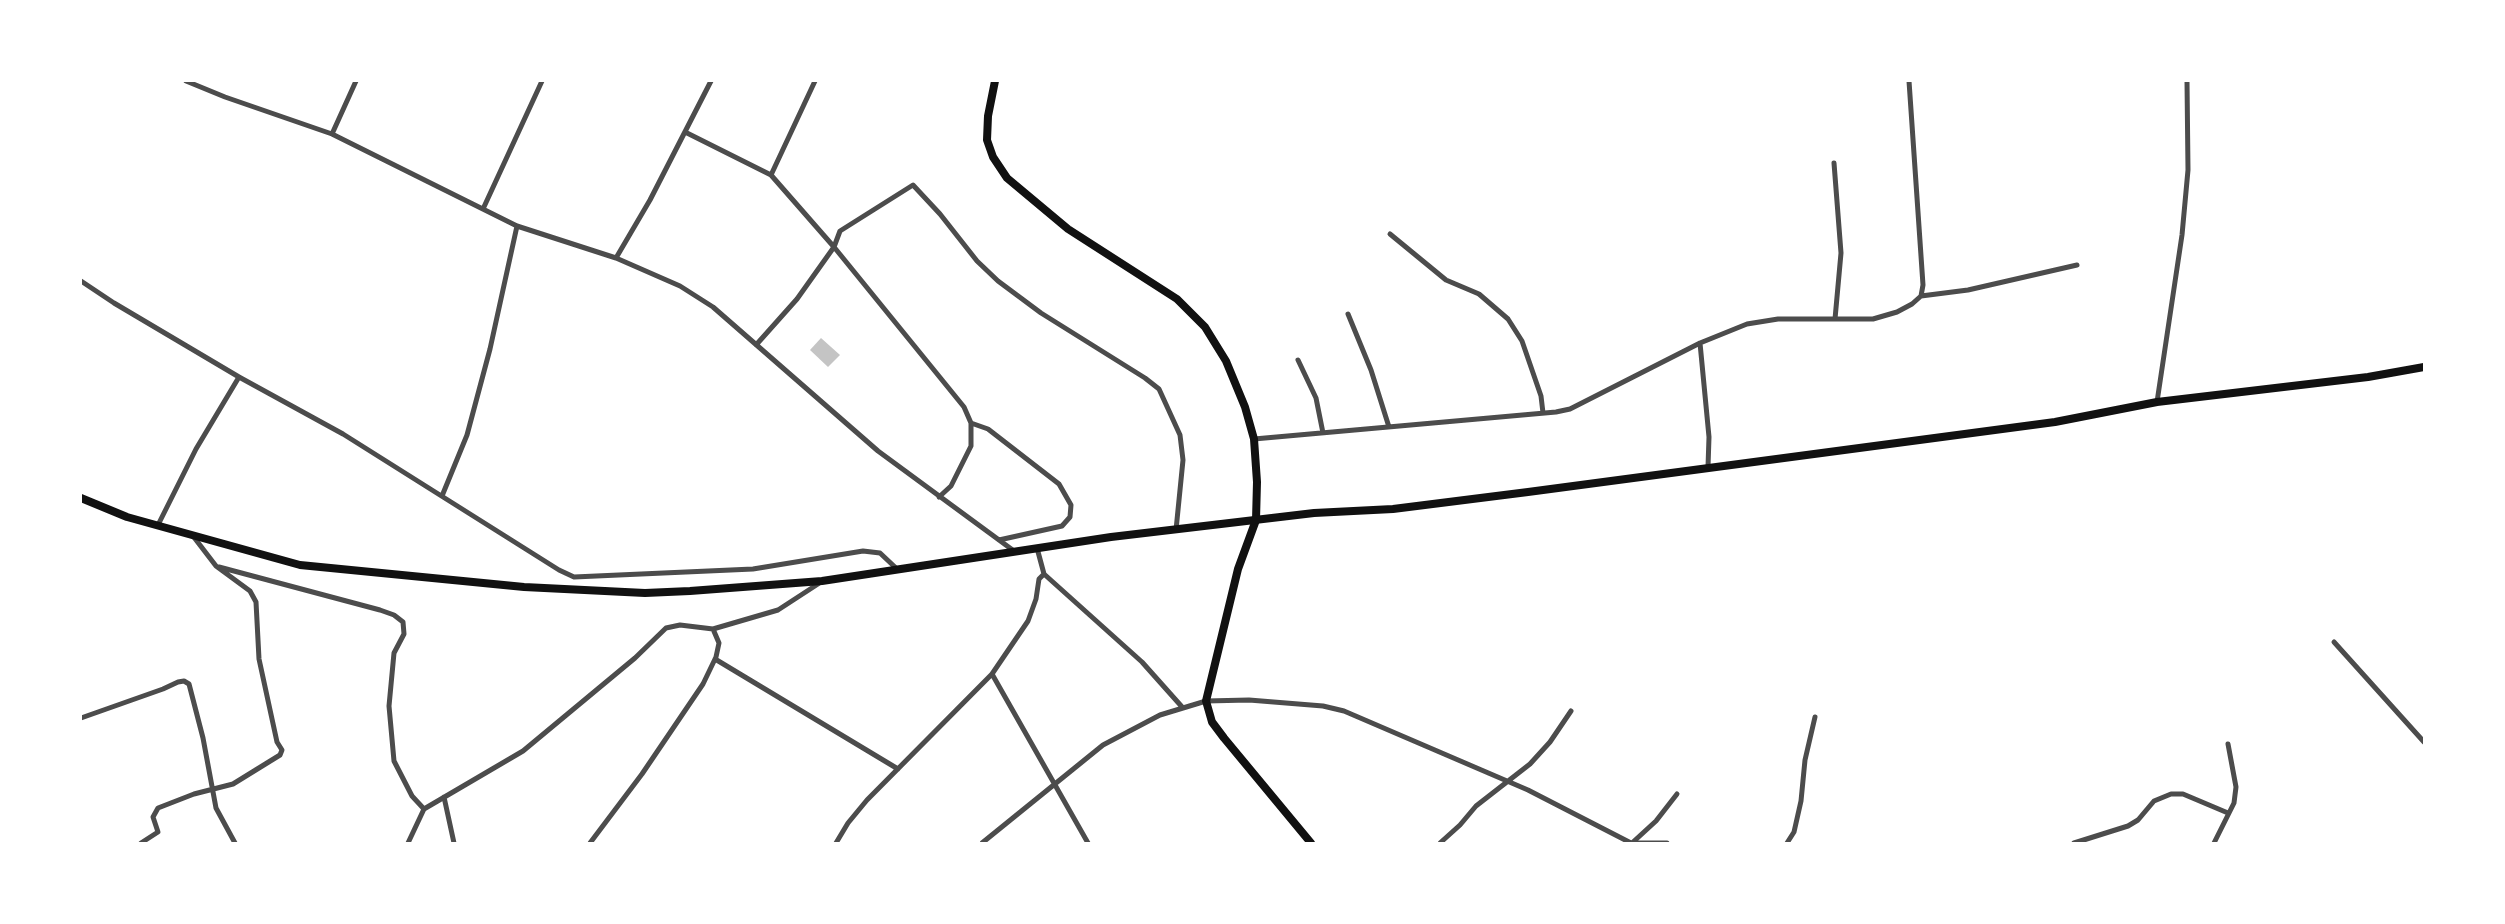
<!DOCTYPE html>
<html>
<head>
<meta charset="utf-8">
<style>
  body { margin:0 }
  #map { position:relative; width:2505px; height:924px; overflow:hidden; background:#fff; font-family:"Fira Sans Condensed",sans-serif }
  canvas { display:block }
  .frame { position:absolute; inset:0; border:82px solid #fff; pointer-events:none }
</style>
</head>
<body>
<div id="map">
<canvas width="2505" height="924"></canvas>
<div class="frame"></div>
</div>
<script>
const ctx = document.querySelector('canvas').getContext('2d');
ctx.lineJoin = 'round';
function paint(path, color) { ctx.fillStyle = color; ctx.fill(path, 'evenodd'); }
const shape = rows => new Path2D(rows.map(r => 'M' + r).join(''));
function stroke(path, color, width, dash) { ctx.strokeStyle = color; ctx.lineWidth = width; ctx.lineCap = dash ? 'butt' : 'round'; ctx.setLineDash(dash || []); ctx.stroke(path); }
paint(shape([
  [821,338,840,355,828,367,810,350]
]), '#c4c4c4');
stroke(shape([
  [186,81,225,97,332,134,517,226,616,258,680,286,713,307,878,451,1014,551],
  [685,132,771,175,834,247,964,407,971,423,971,446,951,486,939,497],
  [332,134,356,81],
  [1834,163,1841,253,1835,319],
  [771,175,815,81],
  [483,209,542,81],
  [1390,234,1446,280,1479,294,1508,319,1522,341,1541,396,1543,413],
  [616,258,650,200,711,81],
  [81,281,114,303,239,377,343,434,559,570,574,577,753,569,863,551,880,553,897,569],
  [1921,296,1968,290,2077,265],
  [1348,314,1371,370,1389,427],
  [1700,343,1709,437,1708,467],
  [756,345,797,299,834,247,840,231,913,185,940,214,977,261,998,281,1041,313,1145,378,1159,389,1180,435,1183,460,1176,530],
  [1298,360,1316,398,1323,433],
  [2157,402,2182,235,2188,170,2187,81],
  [971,423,988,429,1059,484,1071,505,1070,517,1062,526,999,540],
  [1254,439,1556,412,1570,409,1700,343,1747,324,1778,319,1873,319,1897,312,1912,304,1921,296,1923,285,1909,81],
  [442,496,467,435,490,349,517,226],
  [158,525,196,449,239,377],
  [1037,548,1044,574,1142,662,1183,708],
  [219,567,380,610,394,615,403,622,404,634,394,653,389,706,394,761,412,796,424,809],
  [2334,642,2424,742],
  [715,659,898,769],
  [992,674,1088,843],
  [81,718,163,689,178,682,184,681,189,684,203,738,216,808,235,843],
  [444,797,454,843],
  [141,843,158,832,153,817,158,808,194,794,233,784,280,755,282,750,277,742,259,659,256,602,250,591,216,566,193,536],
  [408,843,424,809,523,751,635,658,666,628,680,625,713,629],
  [590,843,642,774,703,684,716,657,719,643,713,629,778,610,821,582],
  [836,843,848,823,867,800,992,674,1028,621,1036,599,1039,579,1044,574],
  [982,843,1103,745,1160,715,1206,701,1249,700,1323,706,1344,711,1528,790,1631,843],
  [1440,843,1460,825,1476,806,1530,764,1550,742,1571,711],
  [1632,843,1656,821,1677,794],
  [1639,843,1667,843],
  [1787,843,1794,832,1801,801,1805,760,1815,717],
  [2074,843,2128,826,2138,820,2154,801,2171,794,2183,794,2228,813],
  [2214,843,2234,803,2236,787,2228,744]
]), '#4c4c4c', 5);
stroke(shape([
  [995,81,988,116,987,140,993,157,1007,178,1068,229,1177,299,1205,327,1226,361,1245,407,1254,439,1257,482,1256,520,1238,569,1206,701,1212,722,1224,738,1311,843]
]), '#111', 8);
stroke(shape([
  [81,498,127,517,300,565,524,587,645,593,690,591,822,581,1111,537,1314,513,1393,509,1528,492,2055,422,2157,402,2368,377,2424,367]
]), '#111', 8);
</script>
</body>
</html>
